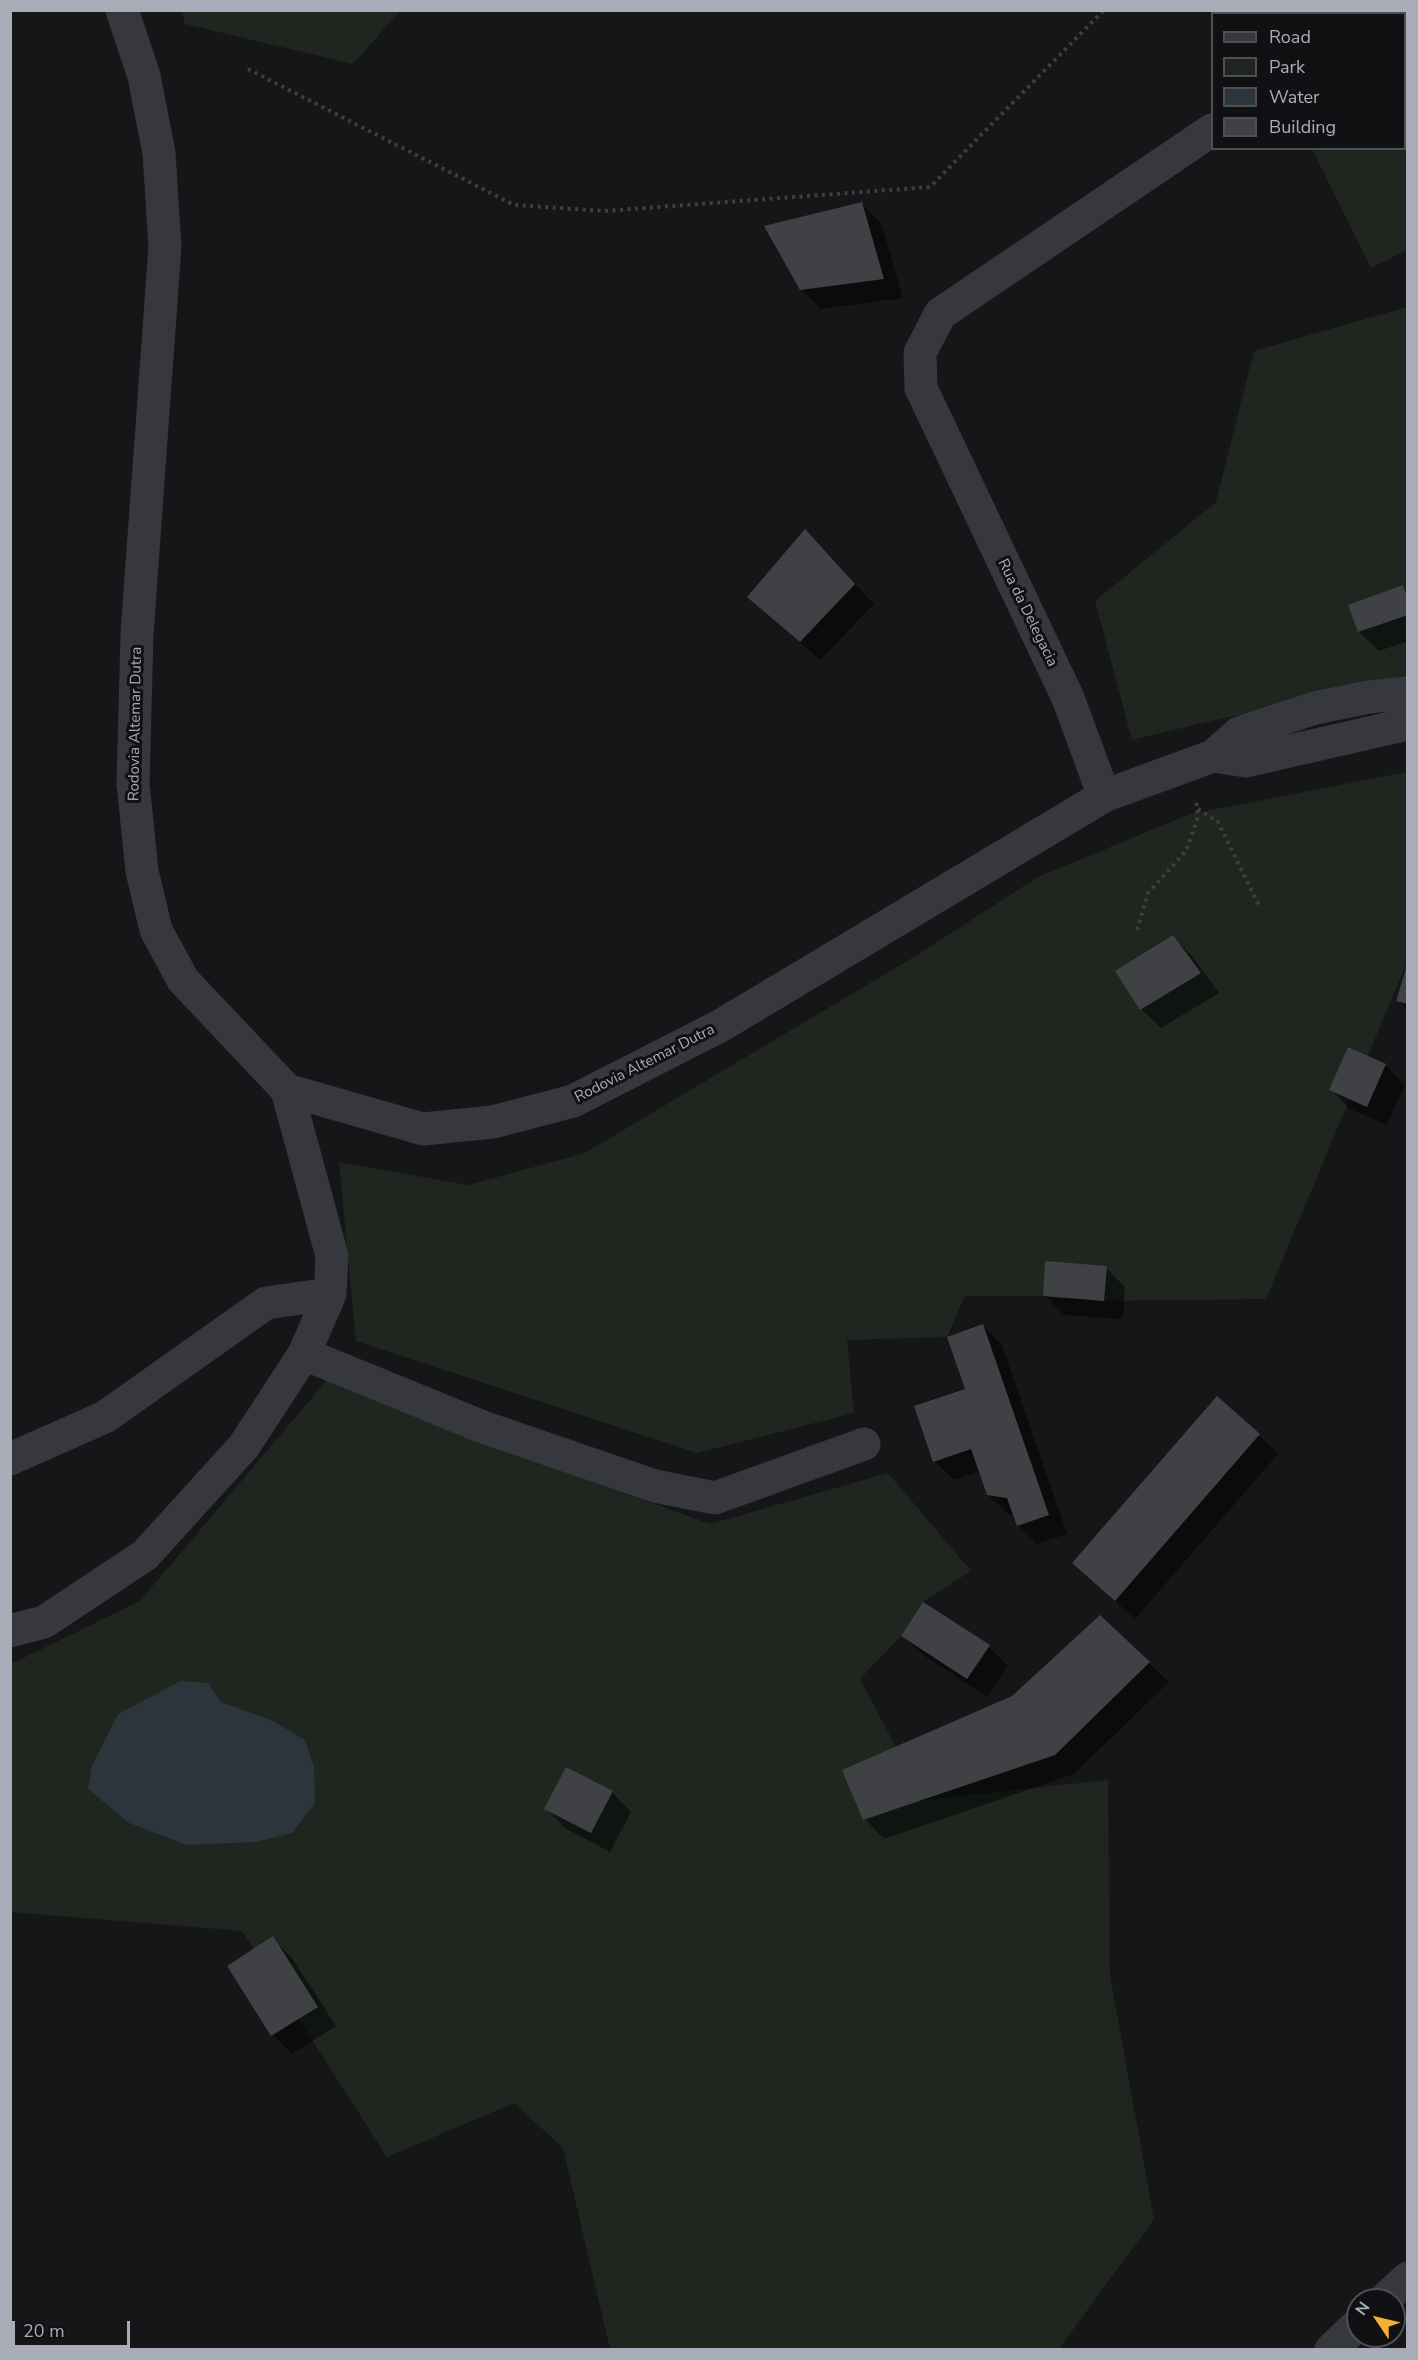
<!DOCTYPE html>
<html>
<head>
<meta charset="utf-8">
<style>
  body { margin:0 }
  #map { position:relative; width:1418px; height:2360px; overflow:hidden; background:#161618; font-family:"Nunito Sans",sans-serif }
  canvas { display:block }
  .frame { position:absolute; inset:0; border:12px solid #a8adb8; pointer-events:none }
  .legend { position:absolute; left:1211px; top:12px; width:195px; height:138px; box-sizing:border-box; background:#111113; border:2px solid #4d4f55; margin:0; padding:8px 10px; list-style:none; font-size:18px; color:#a8adb8 }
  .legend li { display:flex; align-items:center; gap:12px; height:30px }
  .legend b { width:30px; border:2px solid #4d4f55 }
  .north { position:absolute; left:1346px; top:2288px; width:60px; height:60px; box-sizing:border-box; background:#111113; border:2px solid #4d4f55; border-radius:50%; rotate:305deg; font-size:16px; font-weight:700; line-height:24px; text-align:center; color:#a8adb8 }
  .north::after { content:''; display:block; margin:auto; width:21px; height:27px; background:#f2b134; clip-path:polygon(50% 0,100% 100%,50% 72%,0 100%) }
  .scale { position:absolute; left:12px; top:2321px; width:118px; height:27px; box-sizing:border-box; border:3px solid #a8adb8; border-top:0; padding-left:8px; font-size:18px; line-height:21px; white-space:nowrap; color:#a8adb8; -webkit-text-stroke:4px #111113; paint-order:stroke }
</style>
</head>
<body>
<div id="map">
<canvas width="1418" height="2360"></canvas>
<div class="frame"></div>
<ul class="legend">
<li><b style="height:8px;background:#37383d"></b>Road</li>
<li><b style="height:16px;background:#1e261f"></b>Park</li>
<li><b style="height:16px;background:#2c353c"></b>Water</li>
<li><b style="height:16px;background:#404145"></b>Building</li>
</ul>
<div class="north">N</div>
<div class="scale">20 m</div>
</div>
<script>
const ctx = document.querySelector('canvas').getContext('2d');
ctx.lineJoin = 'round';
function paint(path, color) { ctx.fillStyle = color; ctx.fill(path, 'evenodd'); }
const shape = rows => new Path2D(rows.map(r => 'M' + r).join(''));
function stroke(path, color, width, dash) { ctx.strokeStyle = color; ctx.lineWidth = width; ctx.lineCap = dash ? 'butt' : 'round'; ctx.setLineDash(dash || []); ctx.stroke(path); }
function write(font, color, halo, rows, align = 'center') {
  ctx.font = font + ' "Nunito Sans",sans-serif'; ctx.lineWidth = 6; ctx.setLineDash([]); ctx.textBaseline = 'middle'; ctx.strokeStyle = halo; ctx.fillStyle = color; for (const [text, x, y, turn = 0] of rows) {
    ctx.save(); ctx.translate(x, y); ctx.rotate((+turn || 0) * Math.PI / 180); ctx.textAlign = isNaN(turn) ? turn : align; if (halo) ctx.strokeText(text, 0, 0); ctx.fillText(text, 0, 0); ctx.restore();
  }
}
paint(shape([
  [182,11,182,10,400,11,353,64,185,24],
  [1407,87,1407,250,1371,268,1312,149,1404,148,1404,89],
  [1407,307,1407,683,1219,719,1132,740,1095,601,1216,502,1254,351],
  [1407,772,1407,962,1266,1299,1104,1301,1043,1296,965,1296,947,1337,847,1340,854,1413,697,1453,356,1341,339,1162,468,1185,585,1153,917,955,1038,877,1190,814],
  [337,1368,565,1471,710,1524,888,1473,971,1571,923,1602,901,1636,860,1679,896,1747,858,1807,1108,1780,1110,1975,1154,2219,1059,2349,610,2349,563,2148,514,2103,387,2157,242,1931,11,1912,11,1664,140,1601]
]), '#1e261f');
paint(shape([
  [181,1681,208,1683,221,1702,271,1720,305,1740,314,1767,315,1803,292,1833,256,1842,187,1845,129,1823,88,1789,92,1766,118,1714]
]), '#2c353c');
paint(shape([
  [861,204,881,223,903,298,821,309,801,289],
  [805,531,874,604,820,660,749,597],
  [1403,587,1408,592,1408,641,1379,651,1359,632,1350,606],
  [1173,937,1192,956,1219,993,1161,1028,1141,1009],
  [1408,968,1408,1010,1398,1000],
  [1348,1049,1385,1065,1405,1085,1387,1125,1350,1109,1331,1090],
  [1106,1268,1125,1287,1123,1319,1064,1315,1044,1295],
  [983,1326,1002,1345,1067,1534,1037,1544,1018,1525,1015,1515,1008,1514,988,1495,980,1471,954,1480,934,1461,967,1390],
  [1259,1435,1278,1454,1135,1619,1074,1563],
  [1100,1617,1169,1682,1074,1774,884,1839,865,1819,1013,1697],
  [903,1636,989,1647,1008,1666,987,1697,923,1655],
  [612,1792,631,1812,610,1852,565,1828,546,1808],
  [272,1938,292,1958,336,2026,292,2054,273,2035,229,1967]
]), '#0007');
paint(shape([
  [862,202,884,279,800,290,764,226],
  [805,529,855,584,800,642,747,597],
  [1403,585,1408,599,1408,615,1358,632,1348,605],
  [1173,935,1201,973,1140,1010,1115,971],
  [1407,965,1408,965,1408,1004,1396,1001],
  [1348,1047,1386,1064,1367,1107,1329,1090],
  [1045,1261,1107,1266,1104,1301,1043,1296],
  [983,1324,1049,1515,1017,1526,1007,1498,987,1495,971,1449,933,1462,914,1406,965,1389,947,1337],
  [1217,1396,1260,1434,1115,1601,1072,1563],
  [923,1602,990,1645,967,1679,901,1636],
  [1100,1615,1150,1662,1055,1755,863,1820,842,1770,1012,1696],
  [566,1767,613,1791,591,1833,544,1809],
  [273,1936,318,2007,271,2036,227,1966]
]), '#404145');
stroke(shape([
  [248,69,514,205,605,211,930,187,1104,10],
  [1198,809,1218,822,1259,906],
  [1137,930,1148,893,1186,851,1198,817,1196,800]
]), '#3d3f44', 4, [3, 4.5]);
stroke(shape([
  [1404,33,1408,31],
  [1104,796,1068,698,921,388,920,353,940,314,1212,130],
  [304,1354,483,1427,655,1486,715,1498,864,1444],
  [10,1459,105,1417,266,1303,330,1294],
  [10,1631,44,1622,145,1555,244,1446,304,1354,330,1294,332,1256,287,1090],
  [1384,2300,1408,2278],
  [1331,2350,1358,2324]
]), '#37383d', 33);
stroke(shape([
  [122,10,144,76,159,153,165,246,137,634,133,784,142,871,156,930,183,980,287,1090,423,1129,493,1122,573,1101,720,1026,1104,796,1213,756,1239,733,1315,708,1369,697,1408,693],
  [1213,756,1246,761,1408,724]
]), '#37383d', 33);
write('15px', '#a8adb8', '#111113', [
  ["Rua da Delegacia",1027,613,64],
  ["Rodovia Altemar Dutra",136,724,-89],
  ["Rodovia Altemar Dutra",645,1064,-27]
]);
</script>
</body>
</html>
